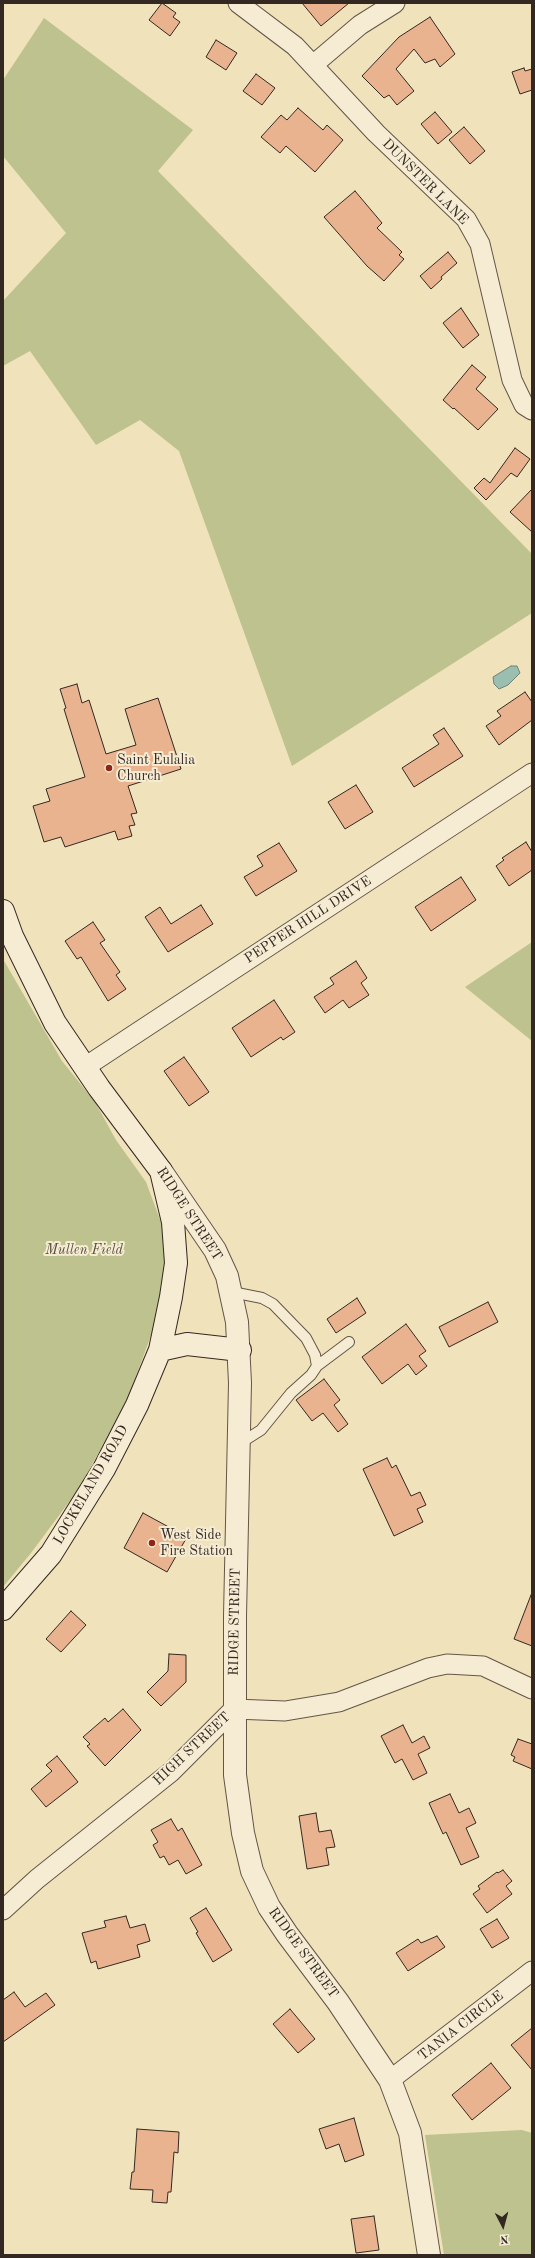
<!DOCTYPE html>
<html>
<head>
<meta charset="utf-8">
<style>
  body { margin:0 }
  #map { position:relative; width:535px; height:2258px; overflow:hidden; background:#f0e2bb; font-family:"Old Standard TT",serif }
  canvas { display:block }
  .frame { position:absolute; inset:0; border:4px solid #342822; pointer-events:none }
  .north { position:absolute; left:483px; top:2206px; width:40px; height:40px; -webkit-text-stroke:3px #f5ecd3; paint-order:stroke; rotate:174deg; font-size:11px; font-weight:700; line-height:16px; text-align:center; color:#342822 }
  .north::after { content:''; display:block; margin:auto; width:14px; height:18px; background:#342822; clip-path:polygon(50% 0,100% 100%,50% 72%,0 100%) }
</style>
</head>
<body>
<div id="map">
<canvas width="535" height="2258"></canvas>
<div class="frame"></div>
<div class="north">N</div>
</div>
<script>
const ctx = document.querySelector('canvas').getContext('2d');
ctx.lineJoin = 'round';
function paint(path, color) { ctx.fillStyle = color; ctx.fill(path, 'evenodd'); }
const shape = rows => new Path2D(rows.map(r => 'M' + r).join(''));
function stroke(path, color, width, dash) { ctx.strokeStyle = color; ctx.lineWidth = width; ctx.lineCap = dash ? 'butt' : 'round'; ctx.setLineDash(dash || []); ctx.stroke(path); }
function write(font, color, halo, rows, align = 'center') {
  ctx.font = font + ' "Old Standard TT",serif'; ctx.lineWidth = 4; ctx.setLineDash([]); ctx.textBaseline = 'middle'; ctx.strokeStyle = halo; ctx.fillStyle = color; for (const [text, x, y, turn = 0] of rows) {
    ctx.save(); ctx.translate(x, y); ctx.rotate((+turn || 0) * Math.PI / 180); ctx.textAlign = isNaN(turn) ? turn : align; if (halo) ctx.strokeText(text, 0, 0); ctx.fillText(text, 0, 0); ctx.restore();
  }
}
paint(shape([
  [44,18,193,130,158,171,532,554,532,613,292,766,179,451,140,420,96,445,30,351,3,366,3,301,66,233,3,156,3,80],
  [532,942,532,1041,465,987],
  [3,959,62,1061,95,1102,116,1140,146,1182,168,1241,156,1322,126,1403,78,1490,31,1553,3,1587],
  [522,2130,532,2133,532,2255,444,2255,425,2135]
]), '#bdc28e');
const water = shape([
  [511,666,517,666,520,673,508,685,499,689,494,684,493,677,511,666]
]);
paint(water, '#9abeb0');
stroke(water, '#718277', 1);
const building = shape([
  [162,3,176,13,173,17,180,22,170,36,149,20,162,3],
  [302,3,349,3,321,26,302,3],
  [430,17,455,54,440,67,435,59,425,63,414,49,396,69,414,91,397,105,389,95,384,98,362,76,399,37,430,17],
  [216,40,237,53,226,70,206,57,216,40],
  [524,68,525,71,532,69,532,90,520,94,512,72,524,68],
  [256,74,275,88,262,105,243,91,256,74],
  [298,108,323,130,327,125,343,140,315,172,286,146,280,153,261,137,281,115,287,120,298,108],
  [435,112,452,132,438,144,421,124,435,112],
  [464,127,485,151,470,164,449,140,464,127],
  [355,191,382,223,377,228,402,252,399,255,404,259,384,281,367,266,324,217,355,191],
  [448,252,457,263,441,277,442,279,431,289,420,276,448,252],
  [461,308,479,335,463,348,443,323,461,308],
  [472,365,486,377,476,389,498,409,478,430,454,408,453,409,443,400,472,365],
  [515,448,530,459,517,477,511,473,486,500,474,488,484,478,490,483,515,448],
  [532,489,532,532,510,512,532,489],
  [77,684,82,703,89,700,106,754,136,745,125,709,158,698,181,769,128,786,137,813,131,814,135,825,129,826,132,836,118,840,115,831,65,847,61,837,44,842,33,806,50,801,46,789,85,777,64,709,66,708,60,689,77,684],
  [525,692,532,702,532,720,499,745,486,726,501,716,497,711,525,692],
  [444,728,463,756,414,787,402,768,439,744,433,735,444,728],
  [356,785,373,812,345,829,328,802,356,785],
  [526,842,532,852,532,870,509,886,496,866,504,860,502,858,526,842],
  [279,843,297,871,256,896,244,877,263,866,257,856,279,843],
  [461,877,476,900,431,931,415,907,461,877],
  [201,905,213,924,168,952,145,917,160,907,171,924,201,905],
  [93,922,105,940,100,943,120,972,116,975,126,989,108,1001,81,957,77,959,65,941,93,922],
  [356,961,367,978,361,983,369,995,349,1008,343,1000,325,1013,314,997,334,984,330,978,356,961],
  [274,1000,295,1032,283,1040,281,1037,251,1057,232,1028,274,1000],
  [184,1057,209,1092,189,1106,164,1071,184,1057],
  [357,1298,366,1313,336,1333,327,1319,357,1298],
  [488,1302,498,1322,449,1347,439,1327,488,1302],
  [406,1324,426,1351,419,1356,427,1366,416,1375,408,1364,382,1384,362,1357,406,1324],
  [324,1379,340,1400,334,1405,348,1424,338,1432,323,1413,312,1421,296,1400,324,1379],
  [387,1458,392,1468,396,1465,411,1496,420,1492,426,1505,417,1509,423,1522,394,1536,363,1469,387,1458],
  [143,1513,187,1537,167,1572,124,1548,143,1513],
  [531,1595,532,1595,532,1646,514,1639,531,1595],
  [71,1611,86,1625,61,1652,46,1639,71,1611],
  [169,1654,186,1655,186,1682,161,1706,147,1692,168,1671,169,1654],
  [123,1709,141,1730,105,1766,87,1746,90,1744,83,1737,105,1718,108,1722,123,1709],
  [403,1725,412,1743,424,1736,430,1748,418,1754,427,1773,413,1780,402,1759,395,1763,381,1736,403,1725],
  [518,1739,532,1744,532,1769,513,1761,515,1757,511,1755,518,1739],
  [57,1756,78,1782,46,1807,31,1789,52,1771,46,1765,57,1756],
  [450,1794,459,1813,469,1808,476,1823,466,1828,479,1857,461,1865,446,1832,443,1834,429,1803,450,1794],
  [316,1813,319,1832,331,1830,335,1847,326,1848,329,1865,307,1869,299,1816,316,1813],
  [171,1819,178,1831,182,1828,202,1865,186,1874,178,1860,169,1865,164,1856,160,1858,153,1845,158,1842,151,1830,171,1819],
  [503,1870,512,1881,506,1886,512,1894,487,1913,473,1894,480,1889,478,1886,497,1872,498,1873,503,1870],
  [206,1908,232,1950,213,1962,196,1933,198,1932,190,1918,206,1908],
  [126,1916,130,1928,145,1924,150,1941,137,1945,140,1957,98,1969,96,1961,91,1963,82,1933,106,1927,104,1921,126,1916],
  [497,1919,509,1938,492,1948,480,1929,497,1919],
  [437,1936,445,1947,408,1971,396,1953,418,1939,421,1943,437,1936],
  [14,1992,25,2007,46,1993,55,2005,3,2042,3,2000,14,1992],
  [290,2009,315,2039,298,2053,273,2024,290,2009],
  [532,2028,532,2070,511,2045,532,2028],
  [491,2063,511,2088,472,2120,452,2095,491,2063],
  [354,2118,364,2155,345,2162,339,2144,326,2149,319,2129,354,2118],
  [137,2129,179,2132,178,2153,174,2152,171,2192,168,2192,167,2203,152,2202,153,2190,130,2189,132,2172,134,2172,137,2129],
  [374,2216,379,2250,356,2253,351,2219,374,2216]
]);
paint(building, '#e8b38e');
stroke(building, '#342822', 1);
const service = shape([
  [232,1292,262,1298,273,1304,306,1338,315,1355,317,1366],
  [239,1444,261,1430,291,1393,311,1375,317,1366,349,1342]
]);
const minor = shape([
  [238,3,295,46,376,133,466,219,480,244,512,380,524,405,532,410],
  [313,65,360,25,395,3],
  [85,1067,532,773],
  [3,1910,37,1879,171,1772,234,1709,285,1711,339,1702,428,1668,447,1664,483,1666,532,1689],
  [390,2080,532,1971]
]);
const tertiary = shape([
  [161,1171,215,1250,227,1276,237,1322,240,1383,235,1616,235,1775,243,1833,252,1871,269,1907,287,1934,338,2002,390,2080,410,2133,429,2255]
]);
const secondary = shape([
  [3,911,12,936,55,1023,99,1088,161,1171,173,1222,176,1263,171,1297,160,1350,137,1405,104,1469,51,1554,3,1609],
  [160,1350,187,1344,240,1350]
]);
stroke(service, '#635648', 12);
stroke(minor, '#635648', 21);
stroke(tertiary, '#635648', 24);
stroke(secondary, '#342822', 24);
stroke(service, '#f5ecd3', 10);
stroke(minor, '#f5ecd3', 19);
stroke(tertiary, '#f5ecd3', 22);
stroke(secondary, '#f5ecd3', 22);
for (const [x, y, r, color] of [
  [109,768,4,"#8f2418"],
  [152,1543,4,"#8f2418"]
]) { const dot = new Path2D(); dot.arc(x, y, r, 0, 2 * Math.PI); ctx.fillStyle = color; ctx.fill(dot); stroke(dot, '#f5ecd3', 1.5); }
write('14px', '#342822', '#f5ecd3', [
  ["DUNSTER LANE",425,182,45],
  ["PEPPER HILL DRIVE",308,920,-33],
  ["RIDGE STREET",189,1214,57],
  ["LOCKELAND ROAD",91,1485,-60],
  ["RIDGE STREET",235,1622,-89],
  ["HIGH STREET",192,1749,-43],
  ["RIDGE STREET",303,1953,54],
  ["TANIA CIRCLE",461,2026,-38]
]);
write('14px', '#342822', '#f5ecd3', [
  ["Saint Eulalia",117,760],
  ["Church",117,776],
  ["West Side",160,1535],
  ["Fire Station",160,1551]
], 'left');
write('italic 14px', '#564e3d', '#f5ecd3', [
  ["Mullen Field",84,1250]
]);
</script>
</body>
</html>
